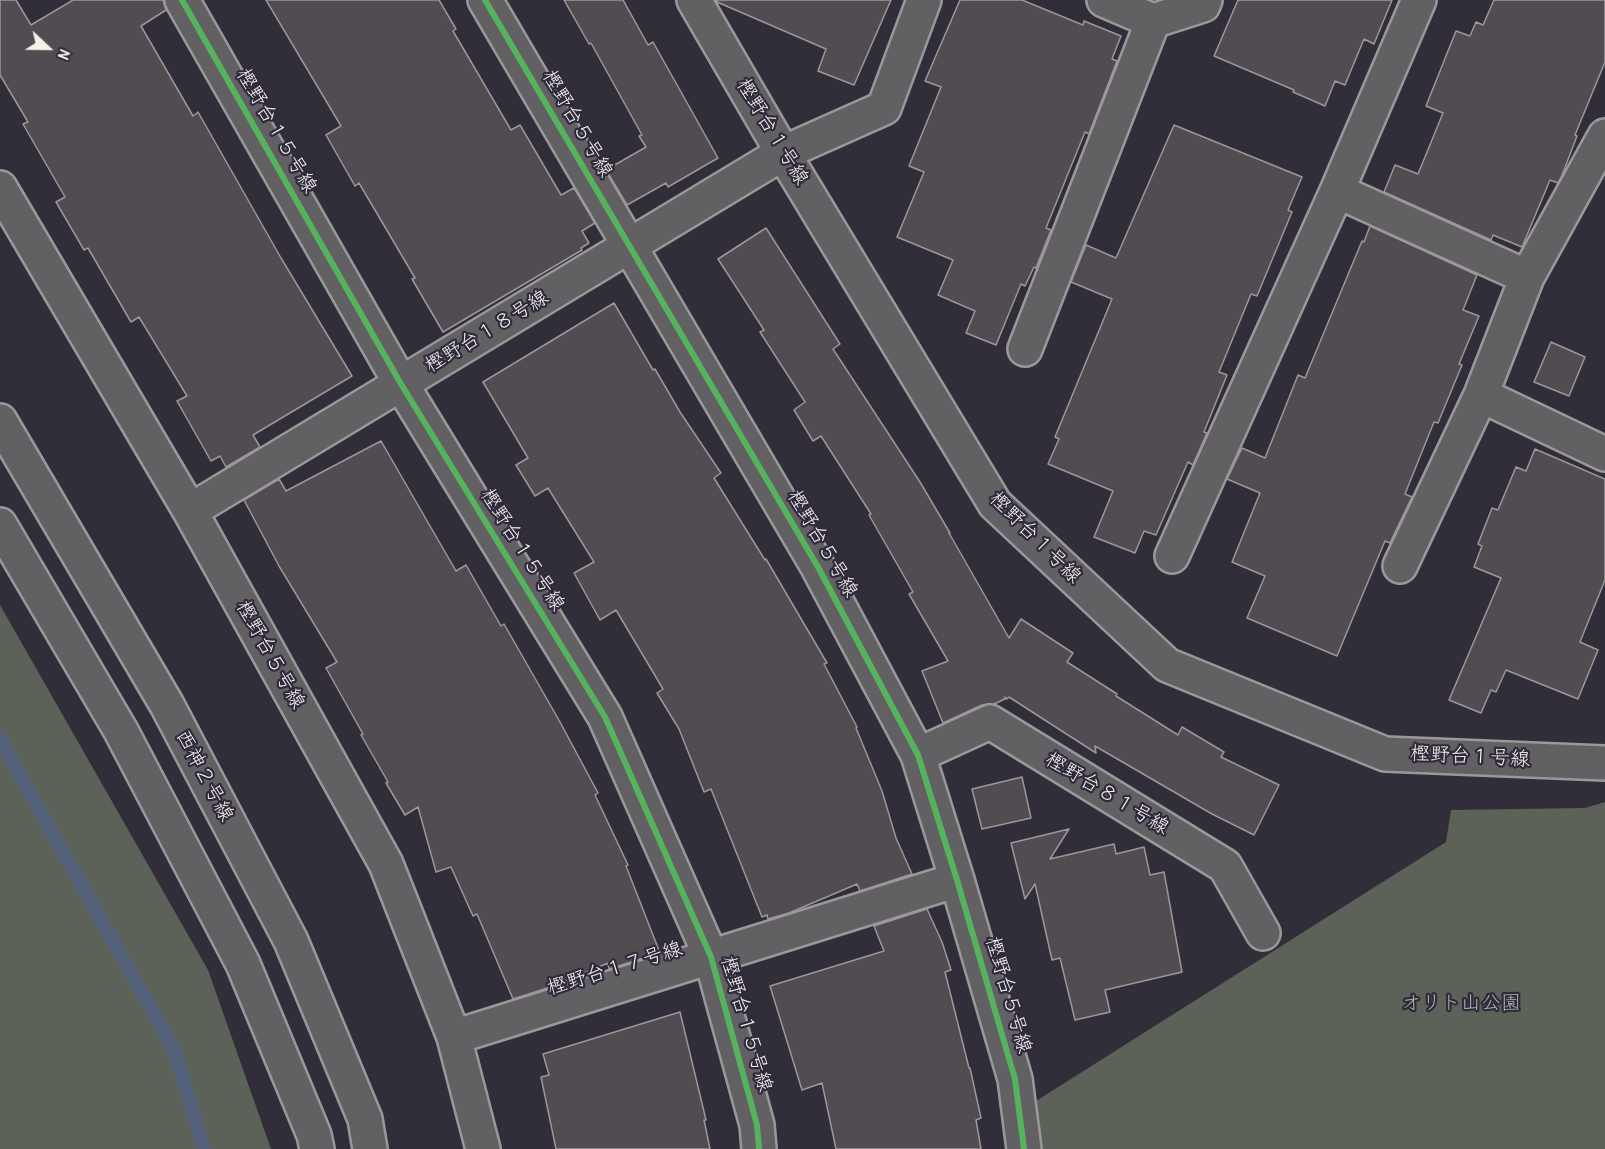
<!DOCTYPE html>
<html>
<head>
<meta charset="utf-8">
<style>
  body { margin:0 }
  #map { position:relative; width:1605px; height:1149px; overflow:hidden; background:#312e39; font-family:"Patrick Hand",sans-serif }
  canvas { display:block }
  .north { position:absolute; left:18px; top:18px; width:60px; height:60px; -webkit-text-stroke:4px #2f2a3d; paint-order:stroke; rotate:112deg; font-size:16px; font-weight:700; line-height:24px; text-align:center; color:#f4f1e8 }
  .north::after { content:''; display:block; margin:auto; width:21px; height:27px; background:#f4f1e8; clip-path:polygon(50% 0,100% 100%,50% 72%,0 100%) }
</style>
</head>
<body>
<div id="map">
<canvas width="1605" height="1149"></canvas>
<div class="north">N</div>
</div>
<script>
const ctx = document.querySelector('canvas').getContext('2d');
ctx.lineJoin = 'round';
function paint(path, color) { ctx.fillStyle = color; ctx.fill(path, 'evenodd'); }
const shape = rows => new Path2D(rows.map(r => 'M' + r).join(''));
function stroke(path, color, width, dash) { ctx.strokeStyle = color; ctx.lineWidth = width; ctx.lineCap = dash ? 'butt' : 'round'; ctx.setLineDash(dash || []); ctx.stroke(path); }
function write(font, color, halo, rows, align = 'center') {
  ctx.font = font + ' "Patrick Hand","Klee One",sans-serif'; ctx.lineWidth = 4.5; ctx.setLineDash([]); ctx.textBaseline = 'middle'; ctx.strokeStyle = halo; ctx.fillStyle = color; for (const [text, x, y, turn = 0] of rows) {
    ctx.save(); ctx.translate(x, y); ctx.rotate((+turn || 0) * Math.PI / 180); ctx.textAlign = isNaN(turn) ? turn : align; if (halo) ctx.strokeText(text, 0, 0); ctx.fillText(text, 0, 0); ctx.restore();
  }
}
paint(shape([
  [0,605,208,970,271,1149,0,1149],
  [1605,802,1605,1149,1042,1149,1036,1101,1446,842,1451,810,1585,808]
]), '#5d6258');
stroke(shape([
  [0,739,175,1052,204,1149]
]), '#54617b', 14);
const building = shape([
  [0,0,16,0,31,25,73,0,163,0,166,10,141,26,193,116,198,112,281,258,352,376,253,435,260,447,226,467,220,456,211,461,177,401,187,396,139,317,131,322,88,248,84,250,56,202,65,197,23,124,28,122,0,75,0,0],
  [266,0,439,0,456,29,453,31,511,130,520,125,561,195,574,188,595,223,582,231,589,243,581,248,582,250,443,332,412,279,415,278,359,183,355,186,326,135,341,126,266,0],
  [564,0,623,0,648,45,653,42,718,158,668,187,666,183,627,205,606,170,646,147,639,136,642,135,591,43,589,44,564,0],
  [716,0,891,0,854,85,818,71,826,49,717,2,716,0],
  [960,0,1022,0,1083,25,1084,21,1121,36,1112,59,1117,61,1089,134,1085,132,1046,228,1051,230,1036,268,1034,267,1025,286,1021,284,996,345,966,333,975,311,938,295,953,260,897,237,924,172,909,166,941,87,925,81,960,0],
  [1238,0,1392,0,1374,44,1364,39,1345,85,1335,81,1325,106,1293,92,1294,90,1214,56,1238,0],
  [1494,0,1605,0,1605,62,1575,135,1577,136,1561,178,1558,183,1550,180,1522,247,1493,235,1491,240,1384,192,1395,165,1418,174,1443,113,1426,106,1456,31,1470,36,1476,22,1483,25,1494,0],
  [1174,125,1302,177,1288,210,1292,212,1257,296,1251,294,1219,372,1227,375,1204,432,1207,433,1193,465,1188,462,1156,535,1144,531,1135,553,1094,537,1113,491,1048,464,1059,439,1055,437,1112,299,1071,282,1086,245,1116,258,1174,125],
  [1370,226,1477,275,1463,310,1479,316,1459,364,1462,365,1438,423,1434,422,1405,494,1412,497,1390,543,1385,541,1337,656,1247,618,1265,576,1232,562,1260,493,1227,479,1242,448,1265,458,1298,375,1305,378,1362,241,1364,242,1370,226],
  [766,228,840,344,833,349,920,482,950,533,949,533,1009,638,1021,619,1073,653,1067,662,1117,694,1116,696,1178,735,1182,727,1224,752,1221,757,1279,785,1254,835,1212,814,1095,746,1096,753,1009,697,1007,699,1005,697,1005,699,994,704,982,705,943,723,922,671,948,661,909,594,913,592,869,515,871,514,821,436,813,441,794,410,805,402,760,332,764,330,718,259,766,228],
  [614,303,653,370,655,369,680,412,721,473,714,478,765,560,766,559,827,663,824,664,857,727,856,728,882,791,896,838,912,874,860,891,857,884,789,913,768,919,767,915,762,917,711,789,704,792,679,729,657,693,663,689,616,610,600,620,574,573,594,562,548,488,535,496,516,465,528,458,483,382,614,303],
  [1551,342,1585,357,1569,396,1534,382,1551,342],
  [381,441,456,571,466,565,501,626,504,624,560,722,598,793,595,795,628,865,626,866,660,953,609,969,608,963,554,986,513,999,477,914,473,916,451,867,436,872,418,807,405,815,386,783,388,782,361,735,363,734,326,668,337,662,279,566,244,500,279,479,286,491,381,441],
  [1535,449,1605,479,1605,580,1580,642,1598,650,1578,699,1506,670,1496,692,1491,690,1481,713,1449,700,1501,578,1474,567,1482,546,1478,544,1492,508,1498,510,1516,467,1526,471,1535,449],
  [1022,777,1031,818,982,829,972,789,1022,777],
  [1069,829,1050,859,1114,844,1116,854,1144,847,1150,875,1164,872,1182,972,1105,990,1110,1012,1075,1020,1060,958,1052,960,1035,884,1025,899,1011,843,1069,829],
  [927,909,942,942,951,970,945,972,969,1068,970,1068,981,1118,976,1120,981,1149,836,1149,822,1083,802,1090,770,986,884,951,874,926,927,909],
  [680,1012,706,1120,704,1120,710,1149,556,1149,541,1077,549,1075,543,1054,680,1012]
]);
paint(building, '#504c51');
stroke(building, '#9a989b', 1.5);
const minor = shape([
  [182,0,401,384,605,717,711,957,757,1125,759,1149],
  [485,0,818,567,918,755,957,880,1015,1079,1024,1149],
  [694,0,783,153,995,504,1167,665,1385,754,1605,763],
  [1104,0,1153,21],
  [0,188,190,511,386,864,454,1037,483,1149],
  [1337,191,1527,277],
  [1025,349,1153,21,1203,5,1205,0],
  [1481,395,1605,454],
  [0,421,167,705,291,941,365,1119,370,1149],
  [190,511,783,153,884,108,924,0],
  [0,525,121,731,243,964,314,1135,317,1149],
  [1172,556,1337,191,1419,0],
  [1400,566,1481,395,1527,277,1605,136],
  [918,755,990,722,1225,866,1263,933],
  [454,1037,957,880]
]);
stroke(minor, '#9a989b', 38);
stroke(minor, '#626063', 33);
stroke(shape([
  [182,0,401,384,605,717,711,957,757,1125,759,1149],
  [485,0,818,567,918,755,957,880,1015,1079,1024,1149]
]), '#56b35d', 6);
write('20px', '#f4f1e8', '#2f2a3d', [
  ["樫野台５号線",577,124,60],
  ["樫野台１５号線",276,131,60],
  ["樫野台１号線",772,132,59],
  ["樫野台１８号線",487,332,-31],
  ["樫野台１号線",1035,538,45],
  ["樫野台５号線",822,544,60],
  ["樫野台１５号線",522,550,58],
  ["樫野台５号線",270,655,61],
  ["樫野台１号線",1470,757,3],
  ["西神２号線",204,776,62],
  ["樫野台８１号線",1107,794,31],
  ["樫野台１７号線",615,969,-17],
  ["樫野台５号線",1008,995,74],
  ["樫野台１５号線",746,1024,74]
]);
write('20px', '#b3b4a9', '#2f2a3d', [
  ["オリト山公園",1461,1004]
]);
</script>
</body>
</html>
